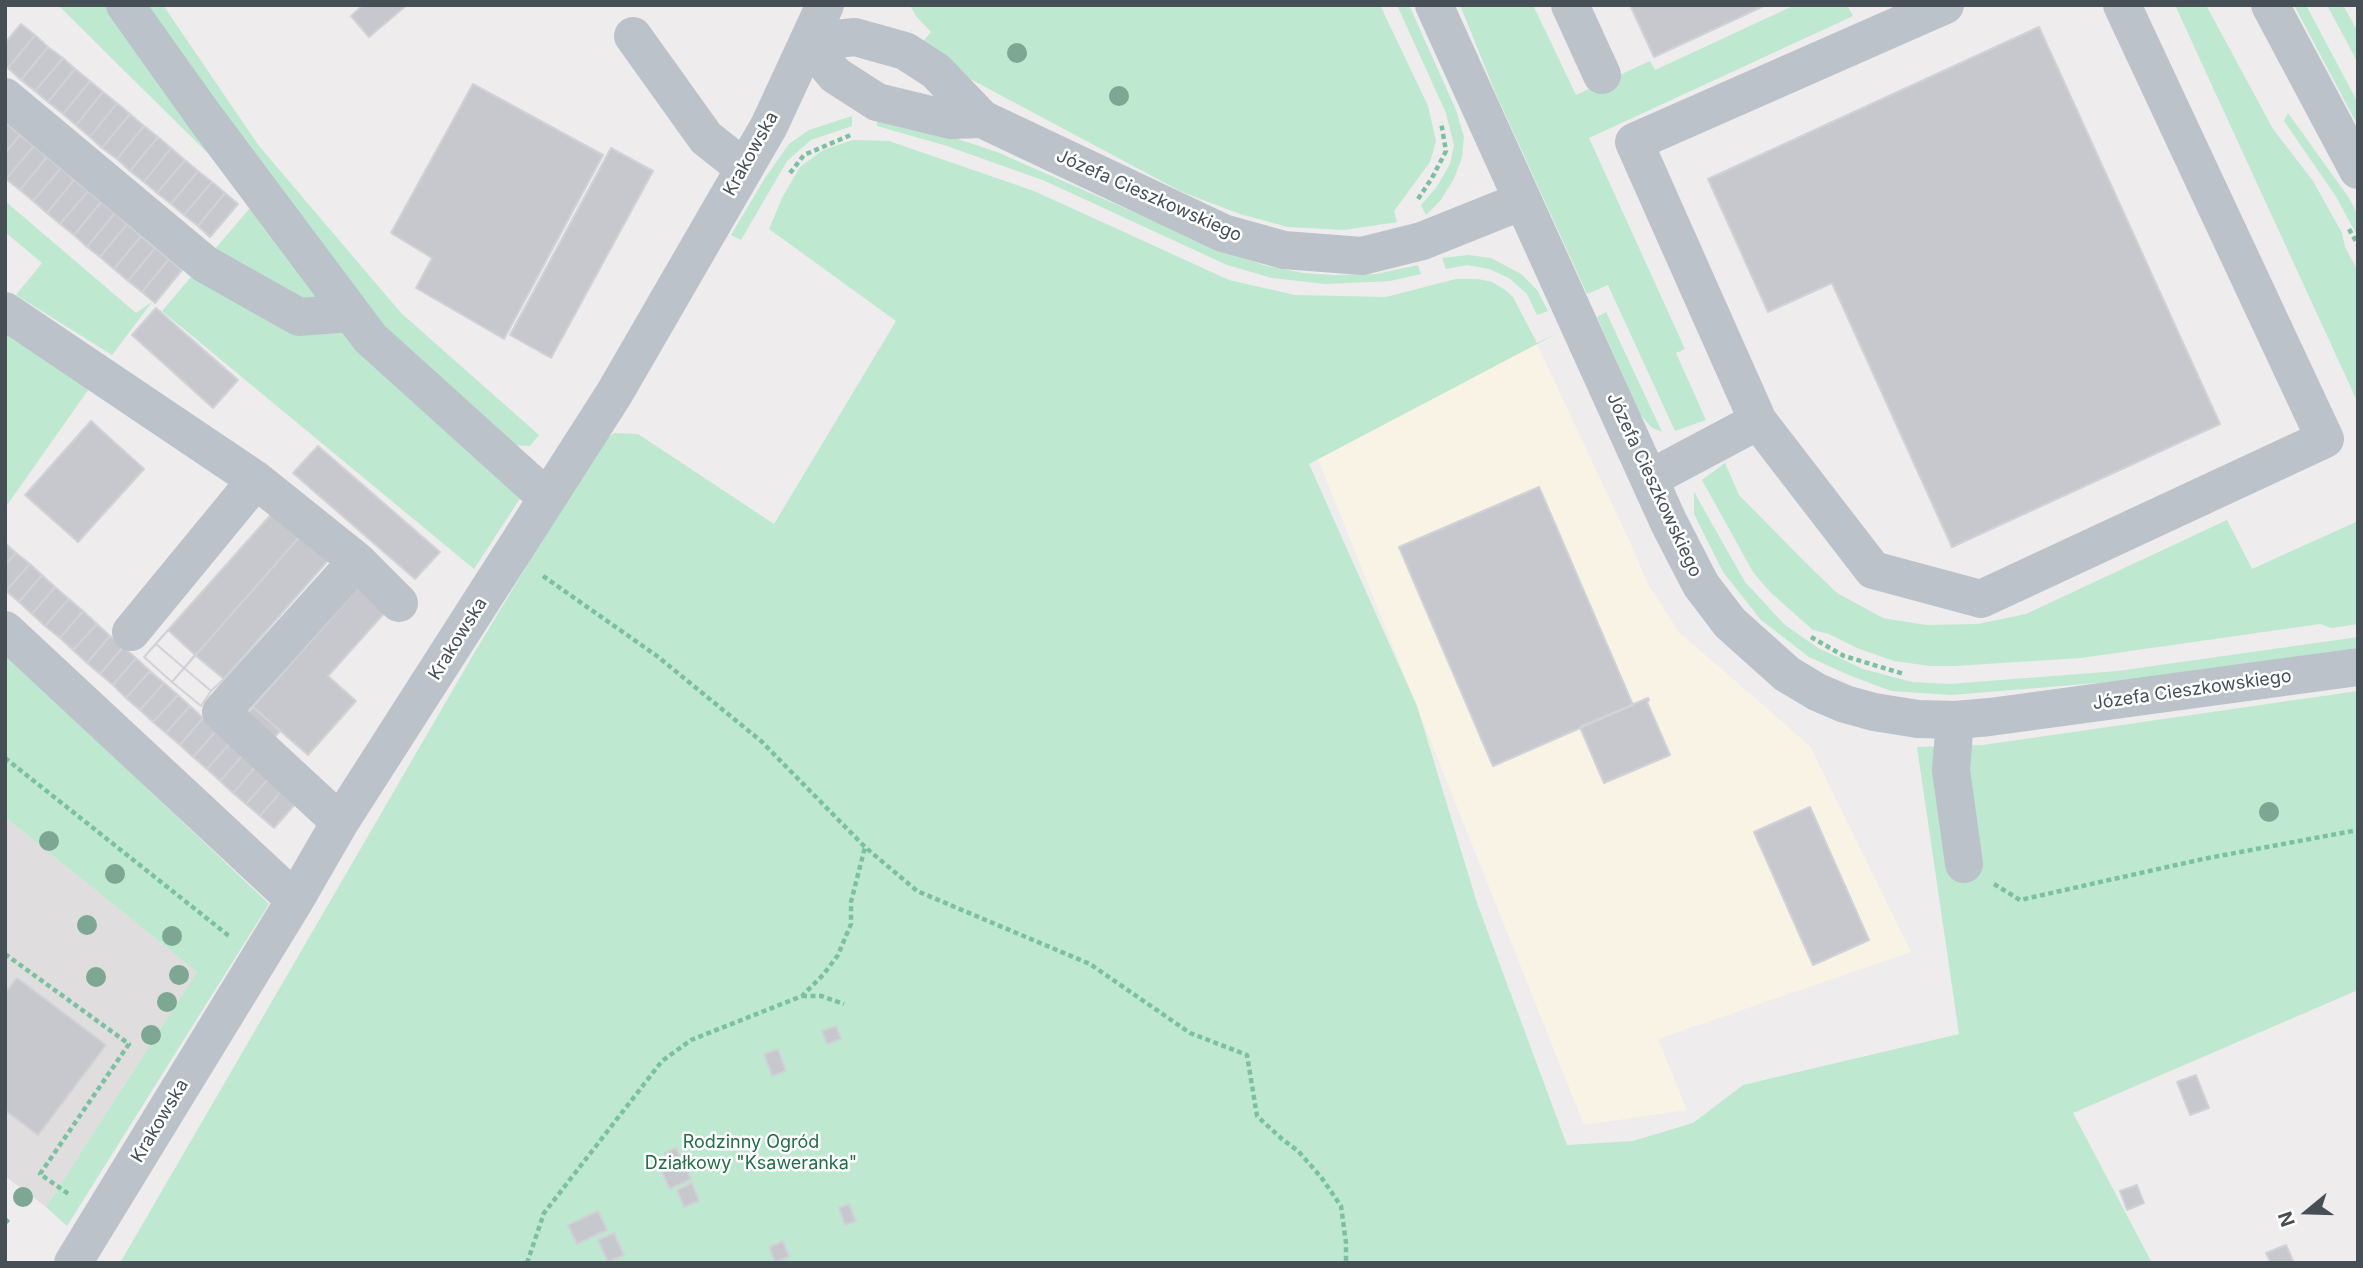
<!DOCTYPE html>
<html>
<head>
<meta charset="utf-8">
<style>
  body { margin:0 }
  #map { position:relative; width:2363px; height:1268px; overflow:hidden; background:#eeecec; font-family:Inter,sans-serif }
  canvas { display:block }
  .frame { position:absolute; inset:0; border:7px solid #464e56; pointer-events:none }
  .north { position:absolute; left:2272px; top:1177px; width:70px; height:70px; -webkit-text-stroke:5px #fff; paint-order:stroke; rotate:251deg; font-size:19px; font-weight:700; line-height:28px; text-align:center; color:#464e56 }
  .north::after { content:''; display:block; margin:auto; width:24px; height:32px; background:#464e56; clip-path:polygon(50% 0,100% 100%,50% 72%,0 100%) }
</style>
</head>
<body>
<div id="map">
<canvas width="2363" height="1268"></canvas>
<div class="frame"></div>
<div class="north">N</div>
</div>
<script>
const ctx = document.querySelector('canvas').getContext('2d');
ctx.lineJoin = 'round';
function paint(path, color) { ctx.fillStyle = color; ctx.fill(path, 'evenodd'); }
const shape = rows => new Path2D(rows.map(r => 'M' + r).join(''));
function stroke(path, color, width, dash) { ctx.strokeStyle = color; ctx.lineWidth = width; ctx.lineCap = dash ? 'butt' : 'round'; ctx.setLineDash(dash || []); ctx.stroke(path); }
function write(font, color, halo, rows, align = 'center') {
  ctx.font = font + ' Inter,sans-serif'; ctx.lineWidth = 5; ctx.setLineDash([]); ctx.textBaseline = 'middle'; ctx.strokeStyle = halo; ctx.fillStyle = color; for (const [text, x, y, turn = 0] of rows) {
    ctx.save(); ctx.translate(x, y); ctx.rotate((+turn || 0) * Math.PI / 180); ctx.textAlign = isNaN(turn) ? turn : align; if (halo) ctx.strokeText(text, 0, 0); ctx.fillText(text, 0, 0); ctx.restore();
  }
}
paint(shape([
  [1537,344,1629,540,1649,586,1679,632,1810,746,1911,952,1658,1039,1687,1110,1584,1125,1318,459]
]), '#f8f3e5');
paint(shape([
  [5,817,197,972,46,1207,5,1176]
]), '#dfdddd');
paint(shape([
  [58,5,115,5,523,494,474,569,162,311,256,201],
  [136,5,163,5,259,146,401,313,539,435,530,446,508,445,361,304],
  [910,5,1380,5,1428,106,1436,141,1430,162,1394,211,1397,222,1344,230,1288,227,1240,214,1182,192,916,50,931,32,916,16],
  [1397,5,1409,5,1456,110,1464,137,1462,157,1454,179,1440,201,1426,215,1421,205,1436,188,1450,164,1454,145,1446,113],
  [1460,5,1533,5,1576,95,1650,61,1655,70,1795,5,1847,5,1853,16,1589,138,1685,349,1676,353,1706,420,1675,431,1608,285,1587,294,1496,94],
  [2175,5,2206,5,2273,129,2313,181,2342,233,2345,247,2358,271,2358,403],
  [2294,5,2306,5,2358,103,2358,126],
  [2327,5,2343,5,2358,32,2358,63],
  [2288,113,2349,198,2358,215,2358,237,2335,195,2284,121],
  [852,116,852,126,811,140,787,161,741,240,731,235,765,178,789,144,809,130],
  [877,116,906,122,997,152,1188,236,1263,265,1303,273,1334,275,1376,274,1418,265,1421,274,1390,281,1325,284,1272,278,1227,265,1045,181,947,146,877,126],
  [853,140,889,141,1034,191,1229,280,1295,295,1386,297,1456,279,1478,279,1492,282,1505,290,1513,297,1537,343,1558,333,1309,464,1417,706,1477,903,1567,1145,1633,1141,1693,1123,1743,1085,1959,1034,1917,747,1983,745,2358,691,2358,990,2073,1113,2152,1263,120,1263,476,650,600,444,614,433,638,434,774,524,896,321,769,229,782,198,800,167,823,150],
  [5,201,136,313,152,302,112,355,16,295,42,263,5,232],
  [1469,255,1491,258,1521,274,1537,290,1548,311,1537,315,1527,294,1509,278,1489,269,1467,265,1446,269,1442,258],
  [1606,312,1662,432,1651,427,1640,414,1597,317],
  [5,329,93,383,5,508],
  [1725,463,1739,495,1807,564,1837,593,1883,618,1926,625,1978,624,2026,614,2227,520,2252,569,2358,521,2358,624,2332,628,2320,624,2081,658,1954,666,1930,666,1894,661,1857,648,1829,634,1813,630,1770,592,1753,572,1702,480],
  [1694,492,1745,582,1785,625,1818,648,1863,669,1912,682,1949,684,2118,671,2358,637,2358,648,2122,681,1951,695,1891,691,1851,676,1809,657,1761,620,1723,572,1694,514],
  [5,653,269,904,67,1226,46,1207,197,972,5,817]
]), '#bee8d0');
const building = shape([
  [363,5,407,5,369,37,351,16,363,5],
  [1630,5,1766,5,1654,57,1630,5],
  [21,24,35,35,8,68,5,66,5,43,21,24],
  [2039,27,2220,424,1952,547,1832,283,1768,312,1708,179,2039,27],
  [35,35,48,47,21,80,8,68,35,35],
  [48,47,63,58,35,91,21,80,48,47],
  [63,58,75,69,48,102,35,91,63,58],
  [75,69,90,81,63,114,48,102,75,69],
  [90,81,103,92,76,125,63,114,90,81],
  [473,84,603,155,504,339,416,288,432,258,391,233,473,84],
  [103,92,117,103,90,137,76,125,103,92],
  [117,103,130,114,102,148,90,137,117,103],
  [130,114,144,126,117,159,102,148,130,114],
  [6,123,20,135,5,153,5,124,6,123],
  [144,126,158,137,130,171,117,159,144,126],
  [20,135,34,146,6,179,5,153,20,135],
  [158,137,171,148,144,182,130,171,158,137],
  [34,146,47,157,20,190,6,179,34,146],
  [171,148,185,160,157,193,144,182,171,148],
  [611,148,653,171,551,358,510,335,611,148],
  [47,157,61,168,33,201,20,190,47,157],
  [185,160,198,171,171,204,157,193,185,160],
  [61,168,74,180,47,213,33,201,61,168],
  [198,171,212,182,184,215,171,204,198,171],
  [74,180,88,191,60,224,47,213,74,180],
  [212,182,225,193,198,226,184,215,212,182],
  [88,191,101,202,74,235,60,224,88,191],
  [225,193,238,204,210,237,198,226,225,193],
  [101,202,115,213,87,247,74,235,101,202],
  [115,213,127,224,100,257,87,247,115,213],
  [127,224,141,236,114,269,100,257,127,224],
  [141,236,155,248,128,281,114,269,141,236],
  [155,248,169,259,142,292,128,281,155,248],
  [169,259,182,270,155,303,142,292,169,259],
  [156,308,238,380,213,408,132,335,156,308],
  [91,421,144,469,78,542,25,495,91,421],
  [318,446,440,552,415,579,293,473,318,446],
  [1539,487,1633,705,1493,766,1399,547,1539,487],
  [275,510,302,534,172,682,144,657,275,510],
  [302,534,330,558,224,679,211,691,201,706,172,682,302,534],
  [5,543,16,553,5,565,5,543],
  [16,553,30,564,6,591,5,565,16,553],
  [30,564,42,575,19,602,6,591,30,564],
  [42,575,55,587,32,614,19,602,42,575],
  [359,586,387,610,328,676,356,701,308,755,253,707,359,586],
  [55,587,69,599,45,626,32,614,55,587],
  [69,599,83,611,60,638,45,626,69,599],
  [83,611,97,624,73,650,60,638,83,611],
  [97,624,110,636,87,663,73,650,97,624],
  [168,630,195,655,184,668,156,644,168,630],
  [110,636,123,647,100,674,87,663,110,636],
  [156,644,184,668,172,682,144,657,156,644],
  [123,647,136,658,113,685,100,674,123,647],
  [195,655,224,679,211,691,184,668,195,655],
  [136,658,150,671,126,698,113,685,136,658],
  [184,668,211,691,201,706,172,682,184,668],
  [150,671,164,683,140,710,126,698,150,671],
  [164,683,178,695,153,722,140,710,164,683],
  [178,695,190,706,166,733,153,722,178,695],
  [1648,698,1649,700,1647,702,1670,755,1604,783,1580,727,1648,698],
  [190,706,203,718,180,745,166,733,190,706],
  [253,707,280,731,267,746,240,722,253,707],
  [203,718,217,730,193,757,180,745,203,718],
  [217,730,231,742,207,769,193,757,217,730],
  [231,742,244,754,220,781,207,769,231,742],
  [244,754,257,765,233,793,220,781,244,754],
  [257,765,271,776,246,804,233,793,257,765],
  [271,776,284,788,260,816,246,804,271,776],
  [284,788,298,801,274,828,260,816,284,788],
  [1810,807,1869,940,1813,965,1754,832,1810,807],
  [17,978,106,1045,38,1135,5,1110,5,993,17,978],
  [836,1026,841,1039,827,1044,822,1031,836,1026],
  [778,1049,786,1071,772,1076,764,1054,778,1049],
  [2196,1075,2209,1108,2190,1115,2177,1082,2196,1075],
  [676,1148,691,1179,670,1189,661,1170,671,1166,665,1153,676,1148],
  [692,1183,699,1201,684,1207,677,1190,692,1183],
  [2137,1185,2144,1203,2127,1210,2120,1191,2137,1185],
  [849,1204,856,1221,845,1225,839,1208,849,1204],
  [598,1211,607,1230,577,1244,568,1225,598,1211],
  [614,1233,624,1255,608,1262,598,1240,614,1233],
  [783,1241,789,1257,775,1262,769,1247,783,1241],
  [2286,1245,2294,1263,2271,1263,2266,1253,2286,1245]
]);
paint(building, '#c7c8ce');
stroke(building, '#d0d2d7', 2);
stroke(shape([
  [790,173,804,155,853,134],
  [1418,199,1432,178,1446,151,1441,122],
  [2349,229,2358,245],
  [543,576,657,656,761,741,865,847,917,891,1090,964,1190,1033,1247,1055,1257,1116,1282,1139,1298,1151,1321,1177,1341,1206,1346,1243,1346,1263],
  [1811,637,1844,656,1904,674],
  [5,758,229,936],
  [1994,884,2020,900,2203,859,2358,830],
  [5,954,129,1044,40,1174,70,1195],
  [802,996,821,996,844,1004],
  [5,1223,9,1219],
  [527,1263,544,1213,662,1061,691,1040,802,996,823,975,838,955,851,924,851,902,865,847]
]), '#7bc1a1', 4.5, [5, 3.5]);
stroke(shape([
  [125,5,204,116,370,338,546,497],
  [1434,5,1669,523,1701,585,1730,623,1787,674,1817,692,1845,704,1874,712,1918,719,1955,720,1990,717,2358,667],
  [1570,5,1602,75],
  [2270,5,2358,170],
  [633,36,706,138,744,168],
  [808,42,855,37,905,51,936,71,982,119,1223,233,1284,250,1362,256,1422,241,1522,201],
  [808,42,835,75,877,102,951,120,982,119],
  [5,97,205,264,299,317,351,313],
  [5,311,256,480,357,561,399,603],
  [1758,421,1634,142,1945,5],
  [1649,479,1758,421,1873,570,1981,599,2325,439,2122,5],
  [5,630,295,900],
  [131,632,256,480],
  [1955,720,1951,770,1964,864],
  [340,822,221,712,357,561],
  [73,1263,295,900,340,822,614,394,769,126,825,5]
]), '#bbc2c9', 38);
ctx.fillStyle = '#7da793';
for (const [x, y] of [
  [1017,53],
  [1119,96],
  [2269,812],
  [49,841],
  [115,874],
  [87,925],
  [172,936],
  [179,975],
  [96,977],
  [167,1002],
  [151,1035],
  [23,1197]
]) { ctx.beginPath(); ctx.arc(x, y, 10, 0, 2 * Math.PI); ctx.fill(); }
write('18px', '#464e56', '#fff', [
  ["Krakowska",751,154,-61],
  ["Józefa Cieszkowskiego",1149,196,24],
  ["Józefa Cieszkowskiego",1654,485,65],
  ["Krakowska",458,639,-58],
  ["Józefa Cieszkowskiego",2192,690,-8],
  ["Krakowska",160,1121,-59]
]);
write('18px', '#216e4a', '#fff', [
  ["Rodzinny Ogród",751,1143],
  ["Działkowy \"Ksaweranka\"",751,1164]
]);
</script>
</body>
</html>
